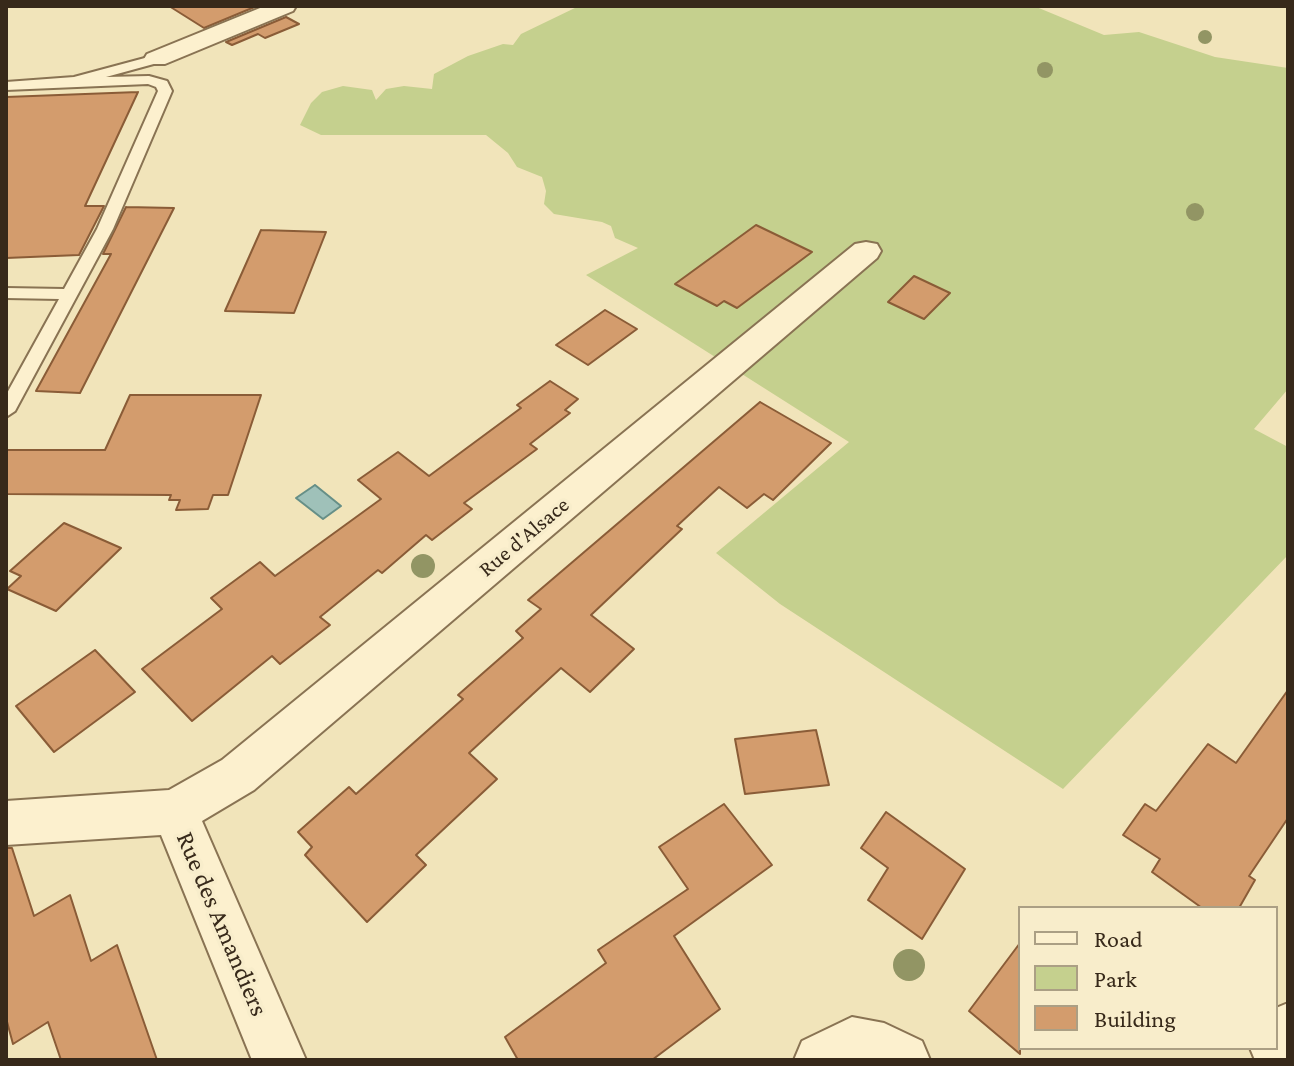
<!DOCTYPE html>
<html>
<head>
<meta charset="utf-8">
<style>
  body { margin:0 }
  #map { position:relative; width:1294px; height:1066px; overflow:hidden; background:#f1e4ba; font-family:"Crimson Pro",serif }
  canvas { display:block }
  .frame { position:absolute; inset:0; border:8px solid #37291a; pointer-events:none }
  .legend { position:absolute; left:1018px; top:906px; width:260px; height:144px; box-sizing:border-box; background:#f8edcb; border:2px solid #ab9f84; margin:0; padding:10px 14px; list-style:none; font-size:24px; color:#37291a }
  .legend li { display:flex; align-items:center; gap:16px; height:40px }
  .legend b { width:40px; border:2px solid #ab9f84 }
</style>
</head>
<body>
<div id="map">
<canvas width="1294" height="1066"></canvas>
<div class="frame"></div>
<ul class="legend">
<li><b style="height:10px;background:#fcf0ce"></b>Road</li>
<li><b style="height:22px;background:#c5d08e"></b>Park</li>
<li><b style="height:22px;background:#d39c6d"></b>Building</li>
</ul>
</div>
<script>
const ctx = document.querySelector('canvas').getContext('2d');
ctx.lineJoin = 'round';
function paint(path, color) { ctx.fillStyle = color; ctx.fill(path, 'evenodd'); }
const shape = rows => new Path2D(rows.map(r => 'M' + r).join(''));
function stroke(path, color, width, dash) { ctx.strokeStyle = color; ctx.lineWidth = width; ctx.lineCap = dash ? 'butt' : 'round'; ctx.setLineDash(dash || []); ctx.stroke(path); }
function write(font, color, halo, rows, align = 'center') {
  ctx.font = font + ' "Crimson Pro",serif'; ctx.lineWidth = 7; ctx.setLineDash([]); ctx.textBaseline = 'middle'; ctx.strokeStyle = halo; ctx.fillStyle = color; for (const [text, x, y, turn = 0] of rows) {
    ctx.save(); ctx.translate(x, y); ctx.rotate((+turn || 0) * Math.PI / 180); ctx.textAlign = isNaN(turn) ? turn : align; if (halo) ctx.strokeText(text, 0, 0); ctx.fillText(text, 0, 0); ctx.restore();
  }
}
paint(shape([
  [579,6,1034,6,1104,35,1139,32,1215,57,1288,68,1288,389,1254,429,1288,447,1288,555,1063,789,780,604,716,553,849,442,586,275,638,248,615,238,611,226,602,222,554,214,544,204,546,191,542,177,517,167,508,153,486,135,321,135,300,125,311,103,322,92,343,86,372,90,376,100,386,89,404,86,432,89,434,74,468,56,503,44,513,45,521,34]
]), '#c5d08e');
const water = shape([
  [315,485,341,506,323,519,296,498,315,485]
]);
paint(water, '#9fc1b9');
stroke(water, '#668f87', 2);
const building = shape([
  [169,6,257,6,204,28,169,6],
  [286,17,299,24,265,38,258,34,232,45,226,42,286,17],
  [138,92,85,206,104,206,79,255,6,258,6,97,138,92],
  [126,207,174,208,80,393,36,391,111,254,103,254,126,207],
  [756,225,812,252,737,308,724,301,717,306,675,284,756,225],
  [261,230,326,232,294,313,225,311,261,230],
  [914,276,950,293,924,319,888,302,914,276],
  [605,310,637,329,588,365,556,345,605,310],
  [550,381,578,399,565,410,570,413,530,444,537,449,464,503,472,509,432,540,426,535,382,573,378,570,320,617,330,625,280,664,272,656,192,721,142,669,222,609,211,598,260,562,275,576,381,499,358,480,398,452,429,476,521,408,517,405,550,381],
  [130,395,261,395,228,495,213,495,208,509,176,510,180,500,169,500,171,495,6,494,6,450,105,450,130,395],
  [760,402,831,443,773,500,764,494,747,508,719,487,677,526,682,529,591,615,634,649,590,692,561,668,469,753,497,779,416,855,426,865,367,922,305,855,312,847,298,832,349,787,356,794,463,699,458,695,523,638,516,631,541,609,528,600,760,402],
  [64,523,121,548,56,611,7,589,21,576,10,571,64,523],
  [95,650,135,692,54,752,16,706,95,650],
  [1288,690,1288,818,1249,876,1255,880,1239,908,1202,908,1152,872,1160,859,1123,835,1145,804,1156,811,1208,744,1236,763,1288,690],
  [816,730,829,785,745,794,735,739,816,730],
  [724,804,772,865,674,936,720,1009,652,1060,518,1060,505,1037,606,963,598,950,688,889,659,847,724,804],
  [886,812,965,869,922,939,868,900,888,868,861,848,886,812],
  [6,848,12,848,34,916,70,895,91,961,117,945,157,1060,61,1060,48,1022,13,1044,6,1018,6,848],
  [1020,943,1020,1054,969,1011,1020,943]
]);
paint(building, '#d39c6d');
stroke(building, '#8a5c37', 2);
const lane = shape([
  [156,55,162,59,161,62,106,77,149,76,167,81,172,91,113,229,15,411,6,417,6,395,59,299,6,298,6,288,64,289,97,229,158,91,156,87,148,84,6,90,6,82,74,77,156,55]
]);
const street = shape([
  [265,6,296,6,293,11,165,64,147,64,144,59,147,54,265,6],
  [866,242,877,244,881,251,877,258,254,790,202,821,306,1060,252,1060,161,835,6,845,6,801,169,790,222,760,855,244,866,242],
  [1288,1003,1288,1060,1255,1060,1250,1048,1276,1048,1276,1008,1288,1003],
  [852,1017,884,1023,922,1041,930,1060,794,1060,802,1041,852,1017]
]);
stroke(lane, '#897353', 4);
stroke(street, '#897353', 4);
paint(lane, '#fcf0ce');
paint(street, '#fcf0ce');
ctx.fillStyle = '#929564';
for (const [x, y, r] of [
  [1205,37,7],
  [1045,70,8],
  [1195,212,9],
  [423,566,12],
  [909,965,16]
]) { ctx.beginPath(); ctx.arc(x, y, r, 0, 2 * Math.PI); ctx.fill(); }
write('22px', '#37291a', '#f8edcb', [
  ["Rue d'Alsace",524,537,-40]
]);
write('26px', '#37291a', '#f8edcb', [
  ["Rue des Amandiers",222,924,67]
]);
</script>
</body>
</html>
